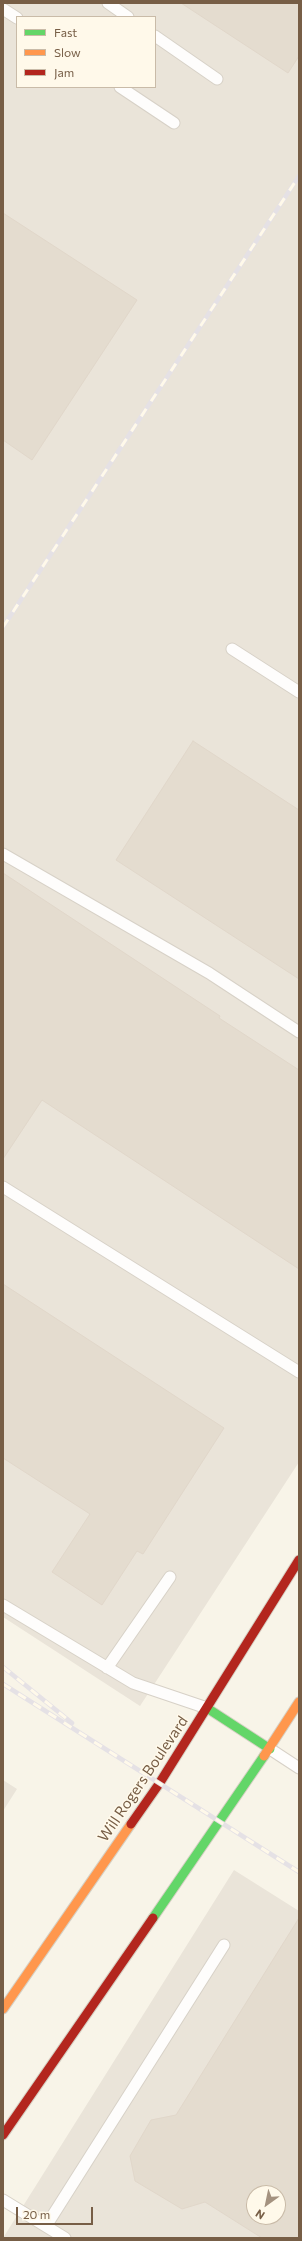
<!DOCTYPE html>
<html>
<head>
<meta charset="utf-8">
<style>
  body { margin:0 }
  #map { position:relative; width:302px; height:2241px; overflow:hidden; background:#f8f4e8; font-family:Commissioner,sans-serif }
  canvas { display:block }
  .frame { position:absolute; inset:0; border:4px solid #775e46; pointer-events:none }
  .legend { position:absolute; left:16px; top:16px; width:140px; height:72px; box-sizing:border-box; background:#fff9ea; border:1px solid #c9bba8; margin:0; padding:5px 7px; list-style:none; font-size:12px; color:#775e46 }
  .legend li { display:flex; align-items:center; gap:8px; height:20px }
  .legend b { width:20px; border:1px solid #c9bba8 }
  .north { position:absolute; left:246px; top:2185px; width:40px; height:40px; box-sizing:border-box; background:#fff9ea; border:1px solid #c9bba8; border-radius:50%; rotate:213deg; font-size:11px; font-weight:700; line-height:16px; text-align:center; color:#775e46 }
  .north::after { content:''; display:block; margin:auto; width:14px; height:18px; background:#a4927f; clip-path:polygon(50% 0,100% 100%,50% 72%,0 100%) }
  .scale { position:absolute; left:16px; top:2207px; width:77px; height:18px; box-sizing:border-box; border:2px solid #775e46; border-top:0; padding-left:5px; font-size:12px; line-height:14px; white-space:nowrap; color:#775e46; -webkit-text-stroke:3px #fff9ea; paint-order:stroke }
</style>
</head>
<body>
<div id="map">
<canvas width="302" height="2241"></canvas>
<div class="frame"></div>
<ul class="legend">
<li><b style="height:5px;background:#63d668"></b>Fast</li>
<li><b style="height:5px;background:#ff974d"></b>Slow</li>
<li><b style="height:5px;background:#b3261e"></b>Jam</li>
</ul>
<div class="north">N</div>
<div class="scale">20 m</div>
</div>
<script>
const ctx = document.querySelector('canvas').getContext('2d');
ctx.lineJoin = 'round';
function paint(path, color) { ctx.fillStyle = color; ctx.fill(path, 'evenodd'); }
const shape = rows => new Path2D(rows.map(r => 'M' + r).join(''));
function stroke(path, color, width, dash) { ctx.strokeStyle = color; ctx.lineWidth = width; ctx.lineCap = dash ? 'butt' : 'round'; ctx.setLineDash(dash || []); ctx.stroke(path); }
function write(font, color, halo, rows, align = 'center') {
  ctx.font = font + ' Commissioner,sans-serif'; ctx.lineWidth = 3; ctx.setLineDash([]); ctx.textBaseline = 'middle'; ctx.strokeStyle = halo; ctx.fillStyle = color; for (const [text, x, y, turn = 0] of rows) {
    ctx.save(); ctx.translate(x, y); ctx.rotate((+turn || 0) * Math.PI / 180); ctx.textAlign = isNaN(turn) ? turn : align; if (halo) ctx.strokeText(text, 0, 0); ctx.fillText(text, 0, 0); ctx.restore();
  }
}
paint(shape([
  [3,3,299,3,299,1462,140,1706,3,1617],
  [17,17,155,17,155,87,17,87],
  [3,1780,17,1789,3,1811],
  [234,1870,299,1911,299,2238,3,2238],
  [254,2193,278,2193,278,2217,254,2217]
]), '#eae4d9');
const building = shape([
  [181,3,299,3,299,56,288,73,181,3],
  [3,213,137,300,32,460,3,440,3,213],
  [193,741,299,810,299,979,116,860,193,741],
  [3,873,220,1016,219,1018,299,1070,299,1269,42,1100,3,1159,3,873],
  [3,1284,224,1428,143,1554,137,1551,102,1605,52,1572,90,1514,3,1458,3,1284],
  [299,1918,299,2238,262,2238,205,2202,182,2209,135,2181,130,2156,151,2120,176,2115,299,1918],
  [254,2193,278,2193,278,2217,254,2217,254,2193]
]);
paint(building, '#e4dccf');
stroke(building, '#e1d7ca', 1);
const lane = shape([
  [108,3,128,17],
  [3,9,17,18],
  [155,36,217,79],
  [120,87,174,123],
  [232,649,299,692],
  [3,854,209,973,299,1032],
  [3,1187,299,1372],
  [3,1605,133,1683,207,1708],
  [107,1668,170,1577],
  [270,1749,299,1768],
  [3,2200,65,2238],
  [46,2226,224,1945]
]);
const fast = shape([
  [207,1708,270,1749],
  [153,1918,264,1756]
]);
const slow = shape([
  [264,1756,299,1702],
  [3,2009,131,1824]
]);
const jam = shape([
  [131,1824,159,1784,299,1560],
  [3,2135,153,1918]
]);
stroke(lane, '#d7d1c7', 13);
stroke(fast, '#d6d0c4', 11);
stroke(slow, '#d6d0c4', 11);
stroke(jam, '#d6d0c4', 11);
stroke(lane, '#fefdfc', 11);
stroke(fast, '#63d668', 9);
stroke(slow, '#ff974d', 9);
stroke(jam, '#b3261e', 9);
const rail = shape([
  [3,627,299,176],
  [3,1667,72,1723],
  [3,1684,299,1872]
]);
stroke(rail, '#e5e1e5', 4.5);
stroke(rail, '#fff9ea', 3, [9]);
write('15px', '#775e46', '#fff9ea', [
  ["Will Rogers Boulevard",143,1779,-56]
]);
</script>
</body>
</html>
